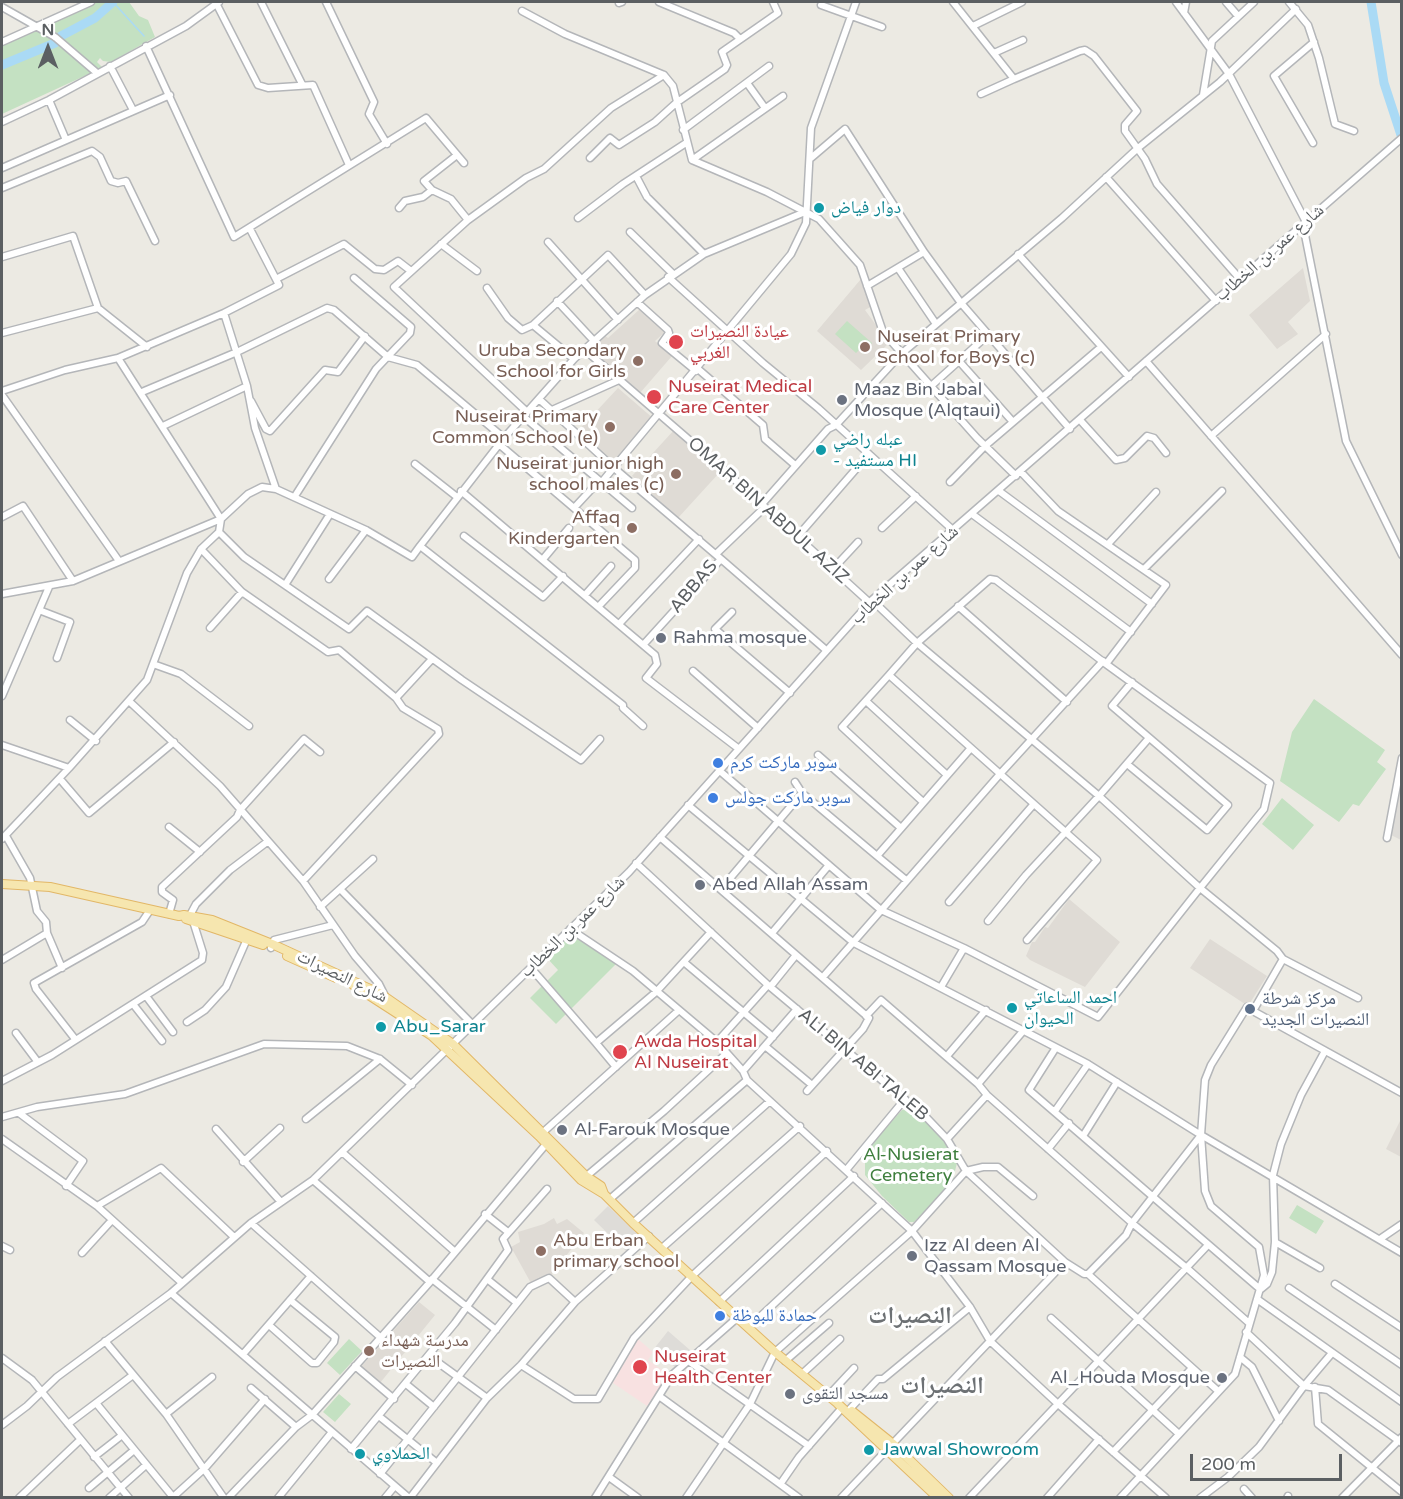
<!DOCTYPE html>
<html>
<head>
<meta charset="utf-8">
<style>
  body { margin:0 }
  #map { position:relative; width:1403px; height:1499px; overflow:hidden; background:#eceae3; font-family:"Varela Round",sans-serif }
  canvas { display:block }
  .frame { position:absolute; inset:0; border:3px solid #5b5f62; pointer-events:none }
  .north { position:absolute; left:18px; top:18px; width:60px; height:60px; -webkit-text-stroke:4px #fff; paint-order:stroke; rotate:0deg; font-size:16px; font-weight:700; line-height:24px; text-align:center; color:#5b5f62 }
  .north::after { content:''; display:block; margin:auto; width:21px; height:27px; background:#5b5f62; clip-path:polygon(50% 0,100% 100%,50% 72%,0 100%) }
  .scale { position:absolute; left:1190px; top:1454px; width:152px; height:27px; box-sizing:border-box; border:3px solid #5b5f62; border-top:0; padding-left:8px; font-size:18px; line-height:21px; white-space:nowrap; color:#5b5f62; -webkit-text-stroke:4px #fff; paint-order:stroke }
</style>
</head>
<body>
<div id="map">
<canvas width="1403" height="1499"></canvas>
<div class="frame"></div>
<div class="north">N</div>
<div class="scale">200 m</div>
</div>
<script>
const ctx = document.querySelector('canvas').getContext('2d');
ctx.lineJoin = 'round';
function paint(path, color) { ctx.fillStyle = color; ctx.fill(path, 'evenodd'); }
const shape = rows => new Path2D(rows.map(r => 'M' + r).join(''));
function stroke(path, color, width, dash) { ctx.strokeStyle = color; ctx.lineWidth = width; ctx.lineCap = dash ? 'butt' : 'round'; ctx.setLineDash(dash || []); ctx.stroke(path); }
function write(font, color, halo, rows, align = 'center') {
  ctx.font = font + ' "Varela Round","Noto Naskh Arabic",sans-serif'; ctx.lineWidth = 6; ctx.setLineDash([]); ctx.textBaseline = 'middle'; ctx.strokeStyle = halo; ctx.fillStyle = color; for (const [text, x, y, turn = 0] of rows) {
    ctx.save(); ctx.translate(x, y); ctx.rotate((+turn || 0) * Math.PI / 180); ctx.textAlign = isNaN(turn) ? turn : align; if (halo) ctx.strokeText(text, 0, 0); ctx.fillText(text, 0, 0); ctx.restore();
  }
}
paint(shape([
  [1401,776,1401,840,1391,835],
  [608,1206,642,1238,627,1252,594,1220],
  [668,1331,690,1350,675,1367,653,1350]
]), '#dedcd8');
paint(shape([
  [1303,268,1310,301,1288,322,1298,334,1277,349,1249,315],
  [861,279,872,306,865,310,889,343,861,370,817,331],
  [640,309,666,331,655,341,672,356,640,393,589,349,604,335,608,338],
  [618,388,654,419,615,465,577,432],
  [674,430,720,472,678,518,632,476],
  [1069,899,1120,942,1085,987,1030,960,1026,956,1032,942,1035,942,1045,927,1048,928],
  [1210,939,1267,976,1248,1006,1190,968],
  [1401,1119,1401,1157,1386,1149],
  [554,1218,557,1224,567,1219,584,1233,551,1275,532,1285,511,1247,520,1242,518,1232,544,1224],
  [419,1302,435,1315,380,1383,361,1367]
]), '#dfdbd5');
paint(shape([
  [638,1339,653,1352,648,1360,668,1374,647,1406,613,1383]
]), '#f8e1e1');
paint(shape([
  [96,2,129,2,139,16,148,20,155,37,111,62,103,61,100,58,97,62,102,67,97,70,57,33,41,26],
  [35,28,54,39,91,73,2,114,2,44],
  [847,321,872,343,863,354,859,350,856,353,835,334],
  [1314,699,1385,750,1377,762,1386,769,1359,806,1353,804,1339,822,1280,781,1292,732],
  [1282,798,1314,825,1293,850,1262,824],
  [574,932,620,960,556,1024,530,998,558,970,547,958],
  [912,1109,945,1141,957,1163,952,1183,914,1222,909,1222,882,1196,865,1175,865,1159,875,1140,902,1110],
  [1297,1205,1324,1221,1316,1234,1289,1218],
  [349,1339,362,1351,340,1375,327,1363],
  [339,1394,351,1404,335,1422,323,1412]
]), '#c4e1c2');
stroke(shape([
  [113,2,144,36]
]), '#aadaf5', 1.5);
stroke(shape([
  [1371,2,1384,83,1402,138],
  [2,65,55,43,61,36,95,18,113,2]
]), '#aadaf5', 9);
const minor = shape([
  [261,2,302,84],
  [326,2,374,102,369,114,387,144],
  [659,2,734,33,740,39],
  [953,2,1014,79,1080,51,1085,50,1094,56,1137,111,1125,125,1125,131,1145,159,1157,184,1240,279],
  [1176,2,1229,74,1306,222],
  [1226,2,1238,16],
  [1289,2,1308,25,1319,58,1335,124,1354,131],
  [216,3,258,85,268,88,313,85,349,165],
  [619,3,622,2],
  [821,5,882,27],
  [2,7,55,37,97,73],
  [522,11,565,34,664,75,673,86,692,160,767,192,819,219,860,265,883,332,977,438,1016,476],
  [1184,13,1186,2],
  [973,26,1022,2],
  [2,42,91,2],
  [146,46,234,237,426,118,464,163],
  [994,53,1023,40],
  [110,66,133,110],
  [747,83,765,108],
  [981,94,1014,79],
  [1203,95,1212,41,1254,2],
  [49,100,66,140],
  [2,122,49,100,186,26,219,2],
  [683,130,769,66],
  [1313,143,1274,76,1314,42],
  [457,155,424,181,432,190,451,199,468,220,526,178,544,169,611,108,664,75],
  [590,158,610,138,619,145,655,122,676,103,725,69,727,65,722,52,778,13,773,2],
  [811,158,845,129,924,252,867,286],
  [692,160,783,96],
  [2,168,170,95],
  [636,176,647,197,704,254],
  [1106,177,1216,301],
  [2,188,92,151,100,157,111,181,118,183,126,181,155,241],
  [399,208,405,201,423,197,432,190],
  [578,218,623,184,686,143],
  [468,220,394,287,527,412],
  [1303,225,1346,441,1402,555],
  [630,232,674,275],
  [548,242,618,320],
  [441,244,477,271],
  [924,252,961,303,1070,429],
  [1018,254,1129,377],
  [2,257,73,236,98,308,147,347],
  [898,268,936,324],
  [668,277,763,363,818,408,954,531],
  [276,279,344,244,375,269,384,270,398,261,411,271],
  [487,288,508,318,522,330,533,325,574,359],
  [557,301,594,341],
  [637,302,668,330,669,333,662,343,696,371],
  [224,313,247,386,255,428,276,489],
  [533,325,608,255,645,295],
  [2,333,98,308],
  [585,350,724,470,870,603],
  [959,361,1013,422],
  [1146,361,1402,655],
  [698,369,763,425,765,439,795,465],
  [930,387,989,334],
  [2,391,65,370,118,358,224,313,279,285,250,229],
  [142,392,237,352,327,308,334,310,388,357,417,365,504,438],
  [2,395,119,561],
  [539,399,614,468,721,559,644,644],
  [251,401,266,429,270,431,325,370,338,372,365,336],
  [552,410,619,380],
  [524,417,632,508],
  [1080,420,1116,460,1125,458,1147,436,1154,438,1166,453],
  [163,426,247,386],
  [1211,436,1326,334],
  [415,464,457,497],
  [1021,472,1058,511,1166,585,1106,664],
  [950,482,985,446,1101,347],
  [601,483,791,254,806,223,811,128,856,2],
  [461,491,598,607,635,568,635,560,500,445],
  [999,491,1152,604],
  [295,496,376,369,410,333,411,327,354,278],
  [762,504,828,429,836,425,901,354,1062,218,1138,148,1220,82,1296,9],
  [574,508,599,481],
  [972,514,1131,632],
  [2,517,23,506,73,581],
  [882,528,916,496],
  [464,536,543,597,563,576],
  [797,537,869,454],
  [1108,544,1156,492],
  [420,546,504,438,574,359,645,295,704,254,805,212],
  [201,549,242,592,328,652,339,650,396,698,432,659],
  [716,554,765,507],
  [544,558,569,528],
  [721,559,826,650],
  [833,569,858,542],
  [1144,569,1222,491],
  [329,579,366,530],
  [285,585,330,514],
  [2,594,73,581,221,519,118,358],
  [585,595,611,566],
  [872,600,917,643,889,675,1097,860,1027,940],
  [958,606,1067,702],
  [598,607,655,655,657,664,646,678,739,749],
  [39,610,70,622,57,658],
  [732,612,715,629,790,693],
  [619,624,699,539],
  [210,628,242,592],
  [153,664,181,674,249,726],
  [693,671,758,728],
  [2,696,49,587],
  [866,701,947,775],
  [130,702,220,786,303,881,355,956,379,984,385,996],
  [70,720,96,741],
  [843,726,889,675],
  [842,727,923,802],
  [600,739,581,760,462,680,367,611,349,629,244,557,219,532,221,519,248,494,262,487,276,489,366,530,412,557,420,546,623,705,623,708,643,726],
  [2,745,69,768,147,680,187,573,201,549,219,532],
  [818,755,901,828],
  [1127,764,1207,830,1228,805,1112,706,1132,682],
  [721,772,881,910,964,948,1098,1017,1200,888,1264,809,1270,783,1106,664,996,580,990,579,917,643,1099,796,1200,888,1277,951,1283,959,1253,1011,1247,1007,1211,1065,1205,1080,1201,1135,1132,1223,1126,1235,1088,1274],
  [60,779,89,813,174,742],
  [795,782,802,793,877,856,971,748],
  [688,805,854,943,1088,1064,1201,1135,1402,1253],
  [169,827,200,852],
  [660,837,869,1018,863,1029,807,1091],
  [1387,838,1402,758],
  [2,839,69,768],
  [877,856,906,880],
  [636,863,768,985,927,1118,947,1139,966,1171,1065,1262,1084,1274,1088,1274,1217,1390],
  [303,881,439,734,438,729,403,708,396,698],
  [340,889,472,1024],
  [721,889,802,793],
  [949,902,1033,805],
  [320,907,373,859],
  [169,914,173,900,162,892,162,887,237,817,240,810,304,739,320,752],
  [188,919,196,904,230,870,267,842],
  [988,921,1026,875,1099,796,1149,738],
  [570,929,633,971,717,1042,743,1071,747,1080,912,1231,970,1307,990,1341,1058,1404,1166,1498],
  [47,933,62,968],
  [772,933,829,865],
  [271,948,274,940,333,925],
  [1283,959,1358,998],
  [2,960,47,933,46,922,37,911,30,878,6,836],
  [685,963,773,1037],
  [531,968,596,1043],
  [823,977,1000,774,1103,661],
  [771,986,796,955],
  [941,987,964,948],
  [146,996,173,1032],
  [133,1004,162,1041],
  [1253,1011,1402,1093],
  [866,1016,881,1000,978,1084,987,1095,1132,1223,1188,1269,1249,1323],
  [187,1022,205,1010,226,987,247,939],
  [16,1033,37,1061],
  [75,1039,36,989,34,983,142,922,150,910],
  [717,1042,768,985],
  [765,1046,812,1085],
  [1055,1049,1029,1090,1260,1289],
  [947,1056,986,1010],
  [616,1067,596,1043,656,992,711,932],
  [743,1071,797,1009],
  [2,1081,52,1055,202,960,203,953,193,921],
  [978,1084,1024,1030],
  [1055,1111,1088,1064],
  [19,1113,83,1161,66,1186],
  [2,1117,37,1107,125,1094,264,1044,347,1046,380,1059,412,1085],
  [306,1119,380,1059],
  [216,1129,281,1202],
  [540,1135,678,1011],
  [1083,1136,1117,1082],
  [2,1139,97,1206,182,1283],
  [947,1139,987,1095],
  [1048,1149,1069,1123],
  [342,1152,454,1251],
  [243,1162,280,1128],
  [847,1169,905,1099],
  [583,1179,664,1111,727,1053],
  [313,1180,430,1282],
  [610,1199,747,1080],
  [97,1206,161,1168,234,1237],
  [485,1214,508,1232],
  [251,1223,380,1337],
  [633,1223,770,1101],
  [1380,1239,1402,1224],
  [1275,1242,1320,1268],
  [2,1246,10,1250],
  [662,1248,800,1126],
  [82,1253,112,1220],
  [432,1279,496,1330],
  [487,1279,517,1303],
  [1335,1284,1402,1328],
  [1289,1288,1402,1365],
  [1261,1289,1267,1284,1272,1272,1275,1242,1273,1175,1281,1144,1301,1095,1325,1051],
  [171,1293,409,1498],
  [1257,1299,1402,1402],
  [719,1302,854,1176],
  [1051,1318,1179,1434],
  [269,1325,312,1363,317,1363,334,1342,335,1337,290,1300],
  [748,1328,882,1203],
  [1246,1332,1304,1386,1328,1390,1402,1443],
  [105,1341,166,1414,224,1498],
  [244,1353,311,1276],
  [429,1356,487,1398],
  [1240,1357,1252,1367,1279,1421],
  [2,1358,32,1380,129,1498],
  [687,1360,809,1446],
  [785,1361,829,1323],
  [521,1365,574,1399,598,1399,634,1338,692,1276,827,1151],
  [355,1366,394,1399],
  [802,1374,840,1339],
  [406,1384,434,1407],
  [1315,1387,1318,1424,1402,1492],
  [251,1388,296,1427],
  [659,1396,799,1498],
  [828,1396,854,1368],
  [96,1403,173,1497],
  [847,1412,878,1379,883,1379,970,1307],
  [166,1414,212,1377],
  [380,1417,437,1463],
  [68,1424,133,1375],
  [2,1425,27,1406,57,1377,171,1293,251,1223,313,1180,629,872,872,600,1402,138],
  [351,1449,455,1323,508,1250,503,1239,547,1189],
  [1113,1452,1192,1368],
  [94,1457,121,1436],
  [380,1474,530,1287,549,1278,575,1302],
  [609,1477,638,1498],
  [781,1483,799,1457,841,1409],
  [89,1488,133,1451],
  [1244,1489,1252,1498],
  [19,1498,80,1440],
  [109,1498,146,1465],
  [172,1498,205,1468,265,1399],
  [228,1498,296,1427,312,1415,430,1282,547,1143],
  [278,1498,332,1432],
  [385,1498,394,1487],
  [410,1498,487,1398,521,1365,575,1302,649,1236],
  [595,1498,672,1375,737,1318],
  [686,1498,750,1404,775,1352,912,1231,966,1171,983,1167,998,1167,1033,1196],
  [841,1498,1065,1262],
  [969,1498,1208,1245],
  [1047,1498,1099,1439],
  [1120,1498,1235,1374,1264,1275,1259,1247,1211,1206,1205,1191,1201,1135],
  [1200,1498,1228,1477,1259,1447,1304,1386,1332,1353],
  [1287,1498,1288,1496],
  [1342,1498,1402,1437]
]);
const major = shape([
  [2,884,50,887,179,916,184,915,212,920,272,944,381,994,453,1044,586,1176,601,1186,604,1194,633,1223,775,1352,837,1403,938,1498],
  [186,919,263,945],
  [287,956,336,978],
  [353,985,432,1036,539,1136,581,1180,604,1194],
  [852,1411,892,1443,949,1498]
]);
stroke(minor, '#b4b6b9', 9);
stroke(major, '#e2b767', 10);
stroke(minor, '#fff', 6);
stroke(major, '#f6e6af', 8);
for (const [x, y, r, color] of [
  [819,208,6,"#0f9aa8"],
  [676,342,8,"#e0444e"],
  [865,347,6,"#8d6e63"],
  [638,361,6,"#8d6e63"],
  [654,397,8,"#e0444e"],
  [842,400,6,"#6b7280"],
  [610,427,6,"#8d6e63"],
  [821,450,6,"#0f9aa8"],
  [676,474,6,"#8d6e63"],
  [632,528,6,"#8d6e63"],
  [661,638,6,"#6b7280"],
  [718,763,6,"#3f7fe0"],
  [713,798,6,"#3f7fe0"],
  [700,885,6,"#6b7280"],
  [1012,1008,6,"#0f9aa8"],
  [1250,1009,6,"#5c6f8a"],
  [381,1027,6,"#0f9aa8"],
  [620,1052,8,"#e0444e"],
  [562,1130,6,"#6b7280"],
  [541,1251,6,"#8d6e63"],
  [912,1256,6,"#6b7280"],
  [720,1316,6,"#3f7fe0"],
  [369,1351,6,"#8d6e63"],
  [640,1367,8,"#e0444e"],
  [1222,1378,6,"#6b7280"],
  [790,1394,6,"#6b7280"],
  [869,1450,6,"#0f9aa8"],
  [360,1454,6,"#0f9aa8"]
]) { const dot = new Path2D(); dot.arc(x, y, r, 0, 2 * Math.PI); ctx.fillStyle = color; ctx.fill(dot); stroke(dot, '#fff', 2); }
write('18px', '#0d838f', '#fff', [
  ["دوار فياض",831,208],
  ["عبله راضي",833,440],
  ["- مستفيد HI",833,461],
  ["احمد الساعاتي",1024,998],
  ["الحيوان",1024,1019],
  ["Abu_Sarar",393,1027],
  ["Jawwal Showroom",881,1450],
  ["الحملاوي",372,1454]
], 'left');
write('18px', '#5b5f62', '#fff', [
  ["شارع عمر بن الخطاب",1270,253,-41],
  ["OMAR BIN ABDUL AZIZ",768,511,42],
  ["شارع عمر بن الخطاب",905,575,-42],
  ["ABBAS",694,587,-50],
  ["شارع عمر بن الخطاب",573,927,-44],
  ["شارع النصيرات",342,977,26],
  ["ALI BIN ABI TALEB",863,1065,40]
]);
write('18px', '#be3a42', '#fff', [
  ["عيادة النصيرات",690,332],
  ["الغربي",690,353],
  ["Nuseirat Medical",668,387],
  ["Care Center",668,408],
  ["Awda Hospital",634,1042],
  ["Al Nuseirat",634,1063],
  ["Nuseirat",654,1357],
  ["Health Center",654,1378]
], 'left');
write('18px', '#785e54', '#fff', [
  ["Nuseirat Primary",877,337,"left"],
  ["School for Boys (c)",877,358,"left"],
  ["Uruba Secondary",626,351],
  ["School for Girls",626,372],
  ["Nuseirat Primary",598,417],
  ["Common School (e)",598,438],
  ["Nuseirat junior high",664,464],
  ["school males (c)",664,485],
  ["Affaq",620,518],
  ["Kindergarten",620,539],
  ["Abu Erban",553,1241,"left"],
  ["primary school",553,1262,"left"],
  ["مدرسة شهداء",381,1341,"left"],
  ["النصيرات",381,1362,"left"]
], 'right');
write('18px', '#5b616d', '#fff', [
  ["Maaz Bin Jabal",854,390],
  ["Mosque (Alqtaui)",854,411],
  ["Rahma mosque",673,638],
  ["Abed Allah Assam",712,885],
  ["Al-Farouk Mosque",574,1130],
  ["Izz Al deen Al",924,1246],
  ["Qassam Mosque",924,1267],
  ["Al_Houda Mosque",1210,1378,"right"],
  ["مسجد التقوى",802,1394]
], 'left');
write('18px', '#366cbe', '#fff', [
  ["سوبر ماركت كرم",730,763],
  ["سوبر ماركت جولس",725,798],
  ["حمادة للبوظة",732,1316]
], 'left');
write('18px', '#4e5e75', '#fff', [
  ["مركز شرطة",1262,999],
  ["النصيرات الجديد",1262,1020]
], 'left');
write('18px', '#3f7f3e', '#fff', [
  ["Al-Nusierat",911,1155],
  ["Cemetery",911,1176]
]);
write('bold 24px', '#6d7174', '#fff', [
  ["النصيرات",910,1317],
  ["النصيرات",942,1387]
]);
</script>
</body>
</html>
